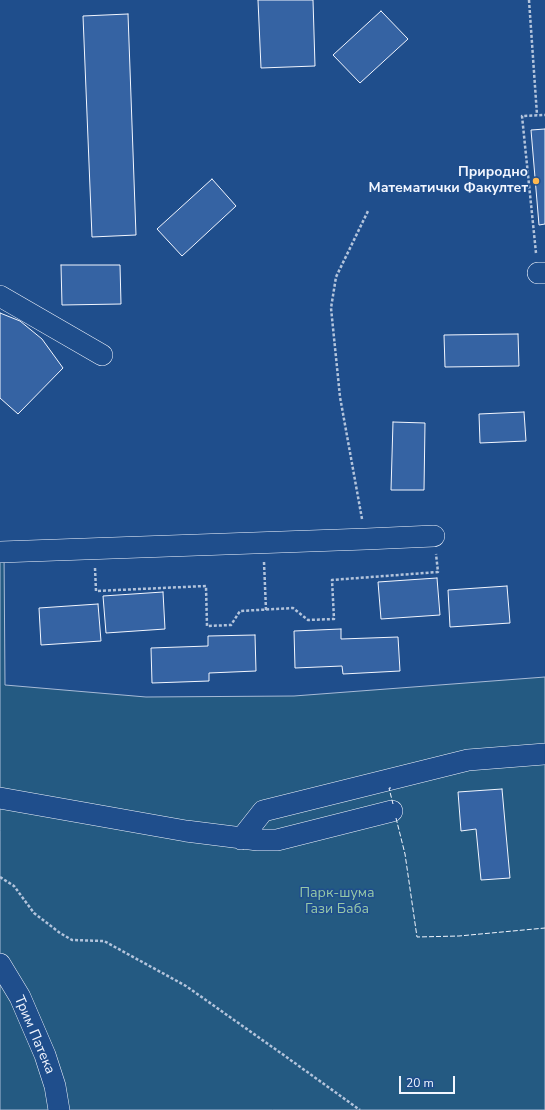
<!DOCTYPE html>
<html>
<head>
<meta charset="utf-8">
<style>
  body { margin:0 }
  #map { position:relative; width:545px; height:1110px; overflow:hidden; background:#1f4e8c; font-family:"Nunito Sans",sans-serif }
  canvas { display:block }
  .scale { position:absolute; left:399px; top:1076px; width:56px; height:18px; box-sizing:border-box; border:2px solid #f2f6ff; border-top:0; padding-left:5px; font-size:12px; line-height:14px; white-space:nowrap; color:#f2f6ff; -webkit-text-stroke:3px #1f4e8c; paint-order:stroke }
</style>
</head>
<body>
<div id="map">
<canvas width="545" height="1110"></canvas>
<div class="scale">20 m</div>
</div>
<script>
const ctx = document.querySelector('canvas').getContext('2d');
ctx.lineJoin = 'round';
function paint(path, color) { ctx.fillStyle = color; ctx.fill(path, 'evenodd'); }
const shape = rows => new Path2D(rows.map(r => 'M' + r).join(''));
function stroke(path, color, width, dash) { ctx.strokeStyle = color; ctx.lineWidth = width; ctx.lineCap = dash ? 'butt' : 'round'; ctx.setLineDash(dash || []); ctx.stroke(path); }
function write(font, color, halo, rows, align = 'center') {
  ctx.font = font + ' "Nunito Sans",sans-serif'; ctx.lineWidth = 3; ctx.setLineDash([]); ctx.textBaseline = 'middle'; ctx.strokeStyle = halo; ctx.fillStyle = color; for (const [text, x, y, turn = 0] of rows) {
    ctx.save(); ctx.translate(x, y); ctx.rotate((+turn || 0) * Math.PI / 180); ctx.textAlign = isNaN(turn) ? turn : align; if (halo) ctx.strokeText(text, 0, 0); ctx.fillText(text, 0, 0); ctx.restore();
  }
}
const green = shape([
  [0,552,4,552,5,685,146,697,294,696,545,677,545,1110,0,1110,0,552]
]);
paint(green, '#245a82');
stroke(green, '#a8bbd7', 1);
const building = shape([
  [258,0,313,0,315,66,261,68,258,0],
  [381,11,408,39,360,83,333,55,381,11],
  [128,14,136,235,92,237,83,16,128,14],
  [545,129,545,224,539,225,531,130,545,129],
  [212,179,236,206,182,256,157,229,212,179],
  [61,265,120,265,121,304,62,305,61,265],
  [0,313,20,321,42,339,63,368,18,414,0,398,0,313],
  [518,334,519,366,445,367,444,335,518,334],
  [524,412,526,441,480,443,479,414,524,412],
  [393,422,425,423,424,490,391,490,393,422],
  [437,578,440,615,381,619,378,582,437,578],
  [507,586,510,623,450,627,448,590,507,586],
  [163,592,165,629,106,633,103,596,163,592],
  [98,604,101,641,41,645,39,608,98,604],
  [341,629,341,639,398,637,400,671,343,674,342,666,295,668,294,631,341,629],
  [255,635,256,671,209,673,209,681,152,683,151,648,208,646,208,636,255,635],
  [502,789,510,878,481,880,476,829,461,831,458,792,502,789]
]);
paint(building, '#3563a3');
stroke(building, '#f2f6ff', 1);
const minor = shape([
  [538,273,545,273],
  [0,296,102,355],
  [0,552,366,539,434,536],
  [0,798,186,831,258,840,277,840,392,811],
  [241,839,263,811,468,760,545,754],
  [0,964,20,997,45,1055,55,1086,59,1110]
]);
stroke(minor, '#f2f6ff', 22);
stroke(shape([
  [529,0,537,115],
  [536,253,522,116,545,115],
  [362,519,340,397,331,308,336,277,368,211],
  [264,562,266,610],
  [95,568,96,591,206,586,207,626,231,625,240,611,293,608,308,620,334,619,332,580,438,572,436,554],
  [0,877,14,886,34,913,60,933,72,940,104,941,186,986,285,1056,360,1110]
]), '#b3c4dc', 2.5, [3, 2]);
stroke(minor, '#1f4e8c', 21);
stroke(shape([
  [391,788,389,788,393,804],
  [396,818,405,854,417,937,459,936,545,928]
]), '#f2f6ff', 1, [5, 2]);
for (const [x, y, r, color] of [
  [536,181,4,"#ffb74d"]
]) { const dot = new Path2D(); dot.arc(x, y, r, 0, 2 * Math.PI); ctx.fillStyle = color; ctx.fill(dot); stroke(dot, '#1f4e8c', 1.5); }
write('bold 14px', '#f2f6ff', '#1f4e8c', [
  ["Природно",528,173],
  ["Математички Факултет",528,189]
], 'right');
write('14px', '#97c8a6', '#1f4e8c', [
  ["Парк-шума",337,894],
  ["Гази Баба",337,910]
]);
write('14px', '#f2f6ff', '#1f4e8c', [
  ["Трим Патека",34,1035,67]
]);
</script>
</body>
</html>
